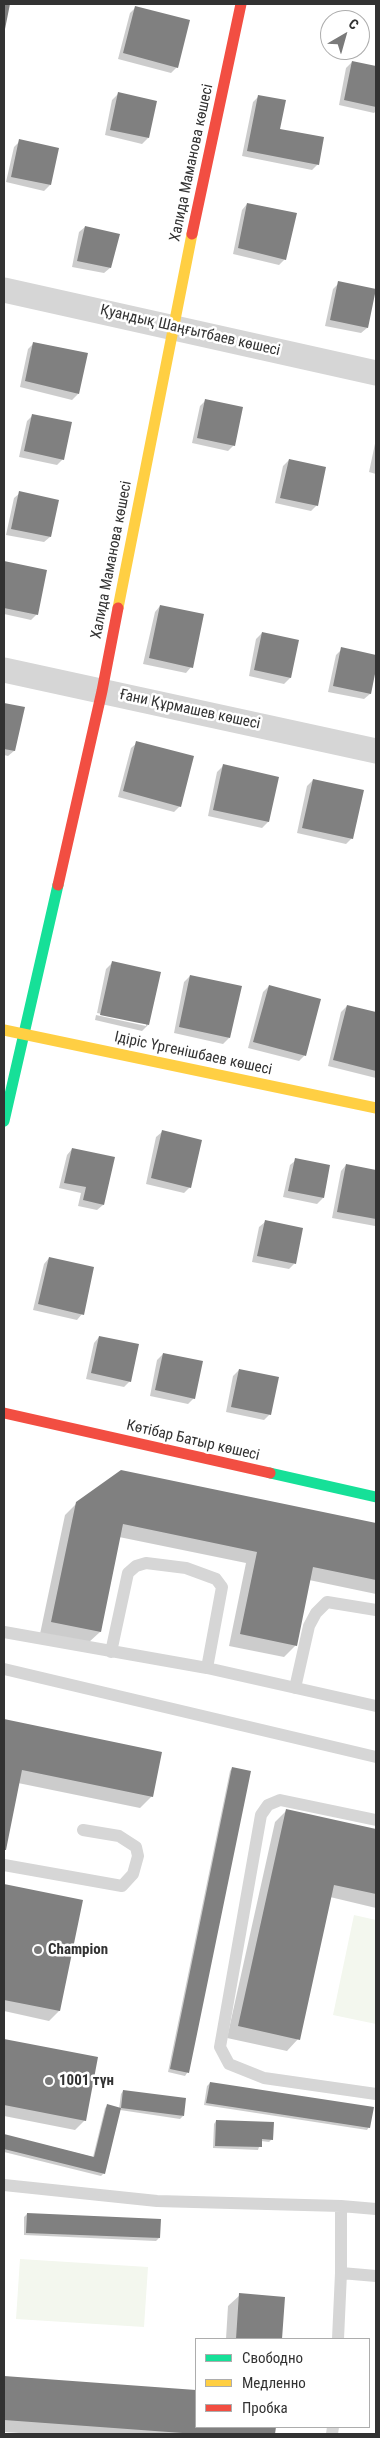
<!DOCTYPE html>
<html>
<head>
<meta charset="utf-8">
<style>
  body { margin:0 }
  #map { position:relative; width:380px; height:2438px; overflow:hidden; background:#fff; font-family:"Roboto Condensed",sans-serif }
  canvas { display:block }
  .frame { position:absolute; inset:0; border:5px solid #323232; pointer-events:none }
  .legend { position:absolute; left:195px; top:2338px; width:175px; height:90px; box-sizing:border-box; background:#fff; border:1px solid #adadad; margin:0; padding:6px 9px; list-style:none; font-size:15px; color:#323232 }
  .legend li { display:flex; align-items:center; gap:10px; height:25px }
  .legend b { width:25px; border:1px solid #adadad }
  .north { position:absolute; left:320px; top:10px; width:50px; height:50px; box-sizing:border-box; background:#fff; border:1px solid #adadad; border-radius:50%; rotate:38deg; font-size:14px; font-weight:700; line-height:20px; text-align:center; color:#323232 }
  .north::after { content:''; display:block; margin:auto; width:18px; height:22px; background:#7a7a7a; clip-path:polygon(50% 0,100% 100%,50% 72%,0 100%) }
</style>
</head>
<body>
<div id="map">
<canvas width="380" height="2438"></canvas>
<div class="frame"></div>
<ul class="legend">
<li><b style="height:6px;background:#16e098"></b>Свободно</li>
<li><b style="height:6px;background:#ffcf43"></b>Медленно</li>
<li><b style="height:6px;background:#f24e42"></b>Пробка</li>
</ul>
<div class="north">С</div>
</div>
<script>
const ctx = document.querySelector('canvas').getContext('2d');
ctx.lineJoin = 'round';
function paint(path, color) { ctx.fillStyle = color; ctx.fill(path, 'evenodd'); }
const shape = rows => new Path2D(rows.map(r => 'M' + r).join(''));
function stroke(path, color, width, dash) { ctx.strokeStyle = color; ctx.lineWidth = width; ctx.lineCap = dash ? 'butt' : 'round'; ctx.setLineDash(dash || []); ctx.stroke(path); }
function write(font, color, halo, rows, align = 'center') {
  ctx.font = font + ' "Roboto Condensed",sans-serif'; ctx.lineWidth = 5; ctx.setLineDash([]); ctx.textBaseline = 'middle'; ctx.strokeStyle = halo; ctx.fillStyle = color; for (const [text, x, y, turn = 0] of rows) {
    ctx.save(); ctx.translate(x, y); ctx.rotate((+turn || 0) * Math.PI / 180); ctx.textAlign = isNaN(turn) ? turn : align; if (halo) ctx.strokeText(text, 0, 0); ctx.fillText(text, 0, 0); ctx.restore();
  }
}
paint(shape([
  [354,1915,376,1920,376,2024,333,2015],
  [20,2259,148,2267,144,2327,16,2319]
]), '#f3f7ee');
paint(shape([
  [136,7,177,67,171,73,118,59,130,13],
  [352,62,376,67,376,111,374,113,339,105,346,68],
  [118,94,148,138,142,144,105,135,112,100],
  [259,96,279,130,318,164,312,170,242,156,253,102],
  [20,141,50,185,44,191,6,182,14,147],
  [247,204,285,259,279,265,233,254,242,210],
  [85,227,110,268,104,273,72,267,79,232],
  [339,283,367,328,361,333,325,326,333,289],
  [34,343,78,394,72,400,20,387,28,349],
  [206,400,234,445,228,451,192,443,200,406],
  [33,415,63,459,57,465,19,457,27,421],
  [376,439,376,474,369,472],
  [289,460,317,505,311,511,275,503,283,466],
  [20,493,50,537,44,542,6,535,14,498],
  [4,562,46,571,37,614,31,620,4,614],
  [160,606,191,667,186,673,143,664,155,612],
  [262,633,298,641,290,678,284,684,249,676,256,639],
  [342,649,376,656,370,694,364,699,328,692,336,655],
  [4,704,24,708,14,751,8,756,4,755],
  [137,743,180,806,174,812,118,797,131,748],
  [223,766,277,778,268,822,262,828,208,816,217,772],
  [313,780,352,838,346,844,297,833,307,786],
  [112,963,148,1025,142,1031,95,1020,96,1015,146,1026,146,1023,97,1013,106,969],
  [190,976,229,1038,223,1044,174,1033,184,982],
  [269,986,319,1000,304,1056,299,1061,248,1048,263,992],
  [347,1006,376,1014,376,1078,328,1066,341,1012],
  [162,1132,190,1187,184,1193,146,1184,156,1137],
  [72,1149,103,1205,97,1210,78,1206,81,1193,59,1188,67,1155],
  [296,1160,323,1198,317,1204,283,1197,290,1165],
  [346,1165,376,1171,375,1226,332,1218,341,1171],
  [265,1222,294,1264,289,1269,252,1262,259,1227],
  [49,1258,82,1314,77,1320,33,1310,44,1264],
  [99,1337,130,1381,124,1387,86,1379,94,1343],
  [163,1354,194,1398,188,1404,150,1396,157,1360],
  [239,1370,270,1414,264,1420,226,1412,233,1376],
  [121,1472,376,1525,376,1594,309,1580,296,1645,284,1657,229,1646,246,1563,119,1537,100,1632,88,1643,40,1634,65,1515,77,1503],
  [4,1720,161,1753,152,1796,140,1808,18,1783,4,1850],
  [232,1768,249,1772,187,2073,185,2076,168,2072,230,1771],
  [287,1810,376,1830,376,1908,330,1897,298,2039,287,2051,227,2038,275,1822],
  [4,1885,82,1901,59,2011,49,2021,4,2011],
  [4,2040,97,2058,85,2120,75,2130,4,2116],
  [210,2083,369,2127,367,2130,204,2105,207,2086],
  [123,2091,183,2116,180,2119,120,2110,104,2173,101,2176,4,2152,4,2135,93,2157,105,2108,108,2105,119,2109,121,2094],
  [216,2121,272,2139,269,2142,261,2141,258,2150,213,2148,214,2124],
  [27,2214,159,2238,156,2241,24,2235,24,2217],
  [240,2295,284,2298,281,2339,226,2339,228,2306],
  [4,2377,196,2391,196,2427,275,2427,274,2434,34,2434,4,2432]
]), '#0003');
paint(shape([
  [4,4,10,4,5,29,4,29],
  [135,6,190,20,178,68,123,53],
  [352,61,376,66,376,107,344,100],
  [118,92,157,101,149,138,110,130],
  [258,95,286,100,280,129,324,137,319,165,247,151],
  [19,139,59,148,51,185,11,177],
  [247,203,297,213,286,260,238,248],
  [85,226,120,234,111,268,77,261],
  [338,281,376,289,368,328,330,320],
  [33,342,88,353,79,394,25,381],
  [205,399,243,407,235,446,197,438],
  [32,414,72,422,64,460,24,451],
  [289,459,326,467,318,506,280,498],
  [19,491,59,500,51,537,11,529],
  [4,561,47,570,38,615,4,608],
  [160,605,204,614,193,668,149,658],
  [262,632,299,640,291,678,254,670],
  [341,647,376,655,376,669,371,694,333,686],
  [4,703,25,707,15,751,4,749],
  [136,741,194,756,181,807,123,791],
  [223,764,279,777,269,822,213,810],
  [313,779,364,790,353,839,302,828],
  [112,961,161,972,149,1025,100,1015],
  [190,975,242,986,230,1038,179,1027],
  [269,985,321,999,306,1056,253,1042],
  [347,1005,376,1012,376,1071,333,1060],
  [162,1130,202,1140,191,1188,151,1178],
  [72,1148,115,1157,104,1205,83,1200,86,1187,64,1183],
  [295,1158,330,1165,324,1198,288,1191],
  [346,1164,376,1170,376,1219,337,1212],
  [265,1220,303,1228,296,1264,257,1256],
  [49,1257,94,1267,84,1315,38,1304],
  [99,1336,139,1344,131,1382,91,1373],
  [163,1353,203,1361,195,1399,155,1390],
  [239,1369,279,1377,271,1415,231,1407],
  [121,1470,376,1523,376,1580,313,1567,297,1646,240,1634,257,1552,123,1524,101,1632,51,1622,76,1502],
  [4,1719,162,1752,153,1797,22,1770,6,1850,4,1850],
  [232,1767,251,1771,189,2073,170,2069],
  [286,1809,376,1829,376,1894,334,1885,300,2040,238,2026],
  [4,1884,83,1900,60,2011,4,2000],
  [4,2039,98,2057,86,2121,4,2105],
  [210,2082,374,2107,370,2128,206,2103],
  [123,2090,186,2098,184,2116,121,2108],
  [107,2104,121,2108,105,2174,4,2149,4,2134,94,2157],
  [216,2120,274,2122,273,2140,262,2139,262,2147,215,2146],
  [27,2213,161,2219,160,2238,26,2233],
  [239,2293,285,2297,282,2339,236,2339],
  [4,2376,196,2390,196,2427,276,2427,275,2434,196,2434,4,2420]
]), '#808080');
stroke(shape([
  [4,1632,207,1668,376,1706],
  [111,1652,128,1573,136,1566,146,1563,186,1568,216,1579,222,1587,207,1668],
  [4,1669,376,1757],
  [295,1688,309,1626,316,1613,327,1602,376,1610],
  [376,1820,280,1800,268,1805,261,1815,220,2047,229,2064,264,2078,376,2094],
  [4,1865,122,1886,133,1874,138,1856,136,1847,119,1836,83,1830],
  [4,2185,157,2201,341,2206,341,2273,338,2339],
  [341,2206,376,2209],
  [341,2273,376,2276],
  [332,2434,333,2427]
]), '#d6d6d6', 12);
stroke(shape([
  [4,290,376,373],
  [4,670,376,751]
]), '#d6d6d6', 25);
stroke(shape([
  [4,1121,58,885],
  [270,1473,376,1497]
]), '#16e098', 11);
stroke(shape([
  [118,608,192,234],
  [4,1030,376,1108]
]), '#ffcf43', 11);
stroke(shape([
  [192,234,241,4],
  [58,885,102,691,118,608],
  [4,1413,270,1473]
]), '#f24e42', 11);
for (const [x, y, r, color] of [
  [38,1950,5,"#7a7a7a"],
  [49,2081,5,"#7a7a7a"]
]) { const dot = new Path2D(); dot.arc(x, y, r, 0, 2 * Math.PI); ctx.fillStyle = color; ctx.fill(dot); stroke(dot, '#fff', 2); }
write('15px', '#323232', '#fff', [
  ["Халида Маманова көшесі",192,163,-78],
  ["Қуандық Шаңғытбаев көшесі",190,331,13],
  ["Халида Маманова көшесі",112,560,-79],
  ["Ғани Құрмашев көшесі",190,710,12],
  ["Ідіріс Үргенішбаев көшесі",193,1054,12],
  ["Көтібар Батыр көшесі",193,1441,13]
]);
write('bold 15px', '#323232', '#fff', [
  ["Champion",48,1950],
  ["1001 түн",59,2081]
], 'left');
</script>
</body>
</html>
